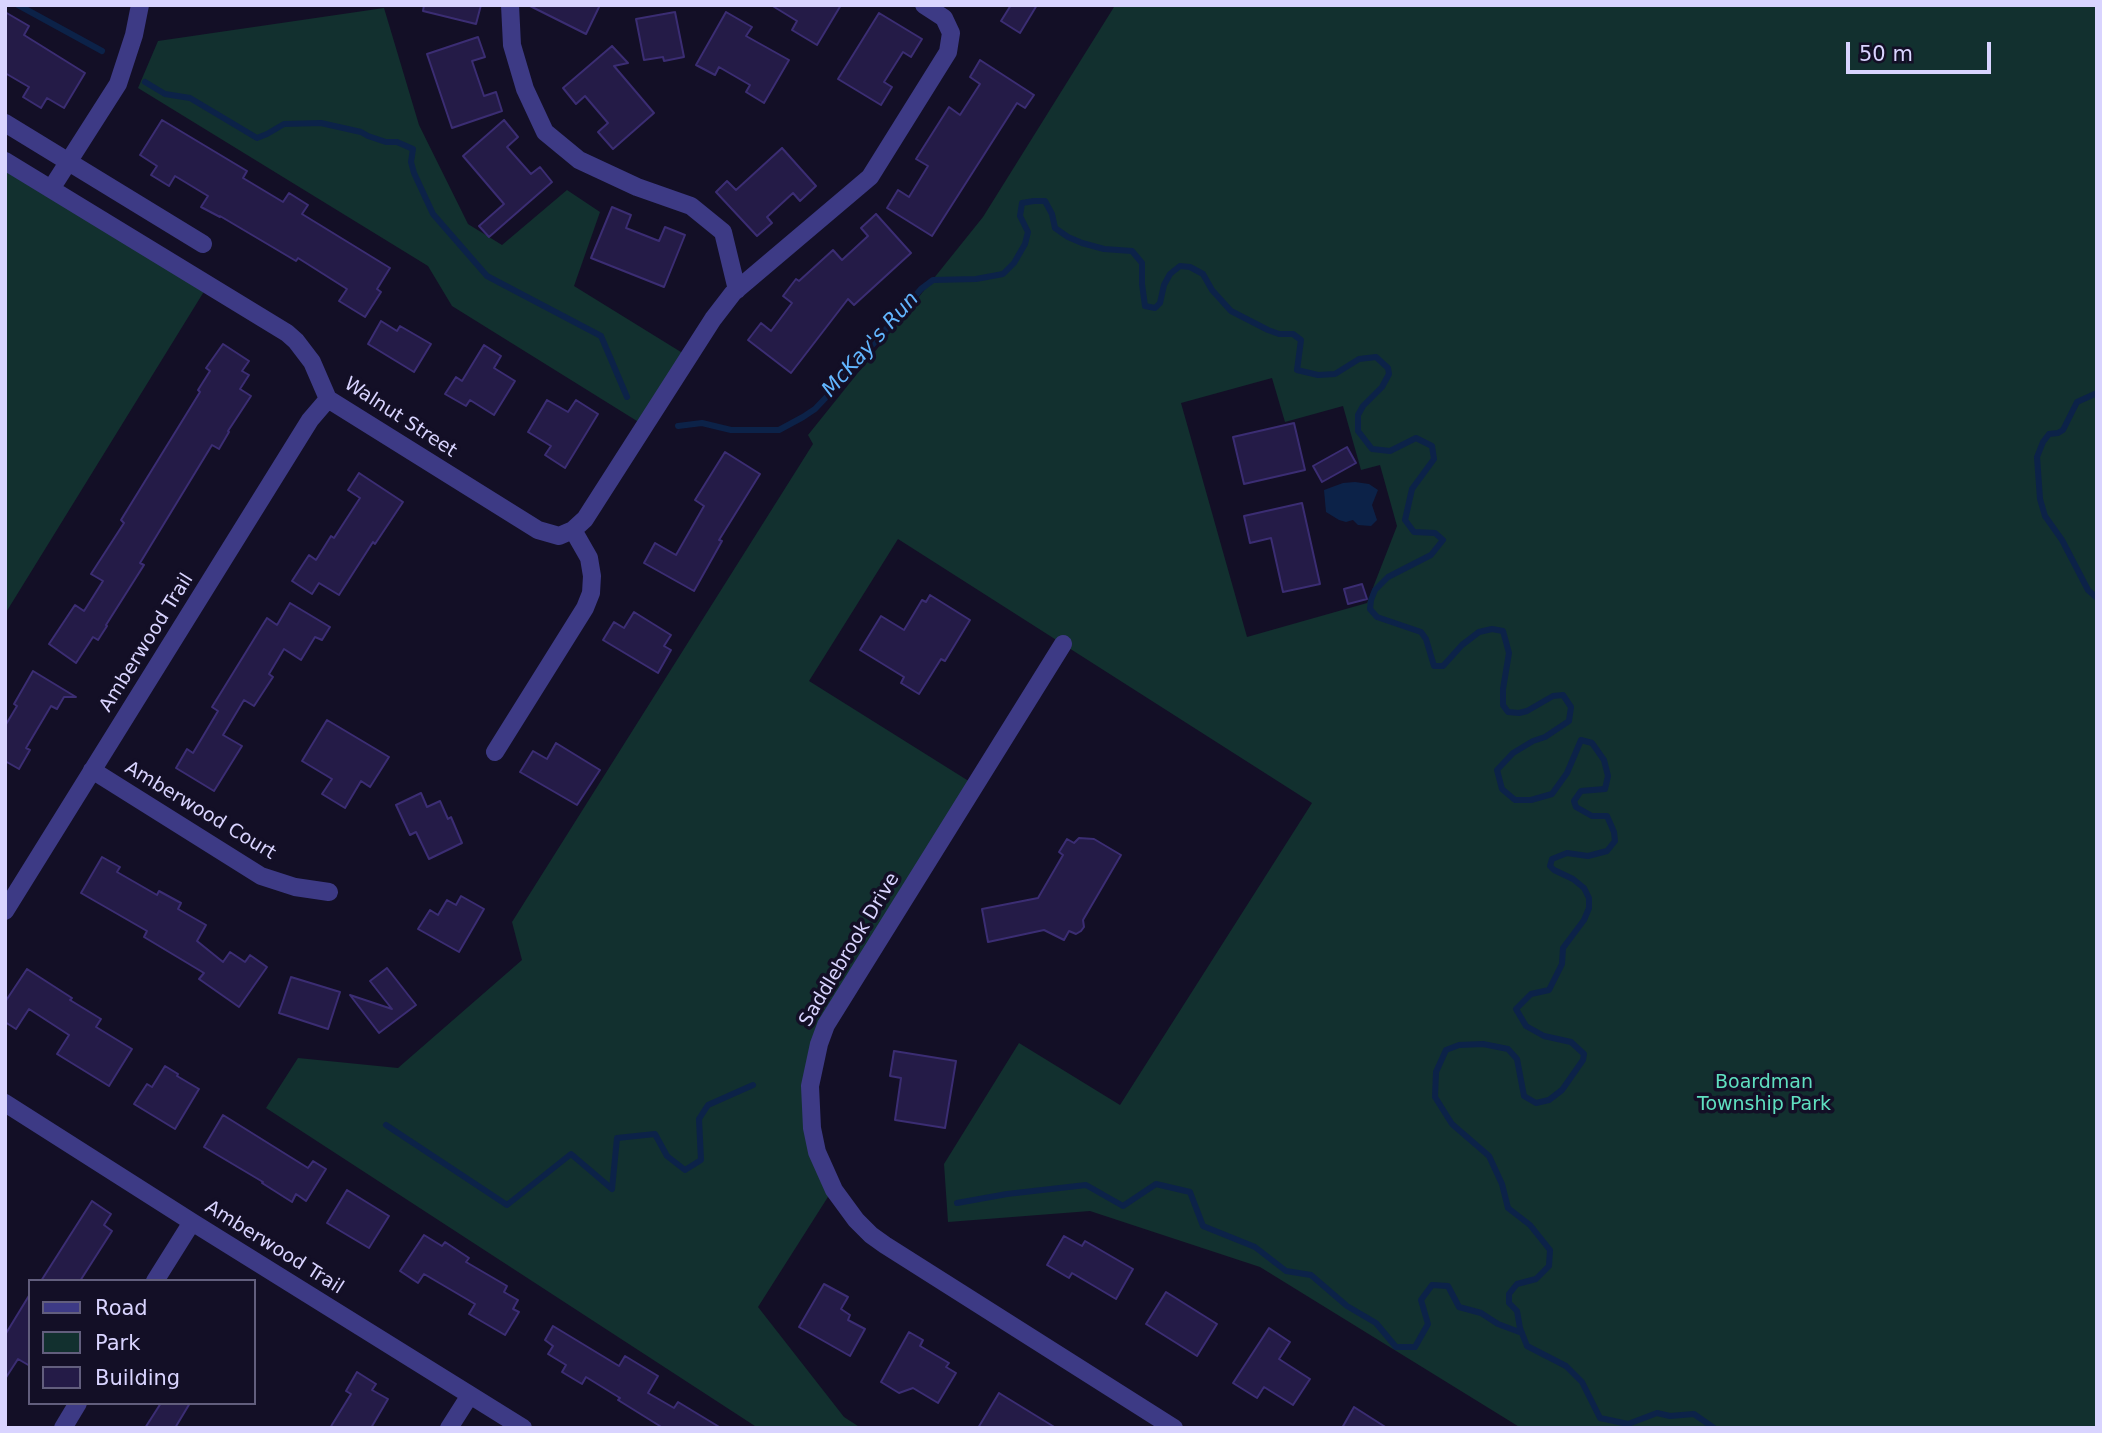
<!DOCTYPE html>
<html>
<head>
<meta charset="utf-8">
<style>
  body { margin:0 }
  #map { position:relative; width:2102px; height:1433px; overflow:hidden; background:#130f26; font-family:"DejaVu Sans",sans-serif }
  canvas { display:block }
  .frame { position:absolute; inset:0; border:7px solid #d9d4ff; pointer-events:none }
  .legend { position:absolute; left:28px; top:1279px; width:228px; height:126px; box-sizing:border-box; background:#130f26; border:2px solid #625e7d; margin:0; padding:9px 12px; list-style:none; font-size:21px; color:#d9d4ff }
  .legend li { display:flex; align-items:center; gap:14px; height:35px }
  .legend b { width:35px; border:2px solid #625e7d }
  .scale { position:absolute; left:1846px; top:42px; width:145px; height:32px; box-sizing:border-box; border:4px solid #d9d4ff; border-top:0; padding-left:9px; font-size:21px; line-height:24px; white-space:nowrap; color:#d9d4ff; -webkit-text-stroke:5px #130f26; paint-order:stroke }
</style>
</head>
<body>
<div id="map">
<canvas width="2102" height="1433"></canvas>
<div class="frame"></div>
<ul class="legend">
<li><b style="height:9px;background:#3d3a85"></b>Road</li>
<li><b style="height:19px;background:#12302f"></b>Park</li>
<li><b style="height:19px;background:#241b47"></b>Building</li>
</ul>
<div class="scale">50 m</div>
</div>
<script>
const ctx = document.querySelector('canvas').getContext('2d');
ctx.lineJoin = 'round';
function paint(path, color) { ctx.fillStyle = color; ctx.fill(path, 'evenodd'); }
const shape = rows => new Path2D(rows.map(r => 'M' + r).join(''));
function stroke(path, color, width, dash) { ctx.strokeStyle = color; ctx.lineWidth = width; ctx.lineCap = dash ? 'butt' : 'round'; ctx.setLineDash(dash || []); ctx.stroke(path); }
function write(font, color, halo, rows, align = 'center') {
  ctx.font = font + ' "DejaVu Sans",sans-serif'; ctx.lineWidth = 7; ctx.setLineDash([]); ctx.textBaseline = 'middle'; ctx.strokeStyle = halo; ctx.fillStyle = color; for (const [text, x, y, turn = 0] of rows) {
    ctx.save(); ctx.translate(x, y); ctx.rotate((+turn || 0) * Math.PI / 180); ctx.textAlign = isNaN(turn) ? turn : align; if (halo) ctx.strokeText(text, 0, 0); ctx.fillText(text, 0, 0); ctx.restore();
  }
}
paint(shape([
  [1113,5,2097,5,2097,1428,1521,1428,1260,1267,1090,1211,948,1222,944,1164,1019,1043,1120,1105,1312,803,898,539,809,681,975,785,836,1006,810,1086,833,1189,758,1307,844,1417,861,1428,758,1428,266,1108,298,1058,398,1068,522,960,512,922,813,444,808,435,983,217,1114,7],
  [1272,378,1285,422,1343,406,1361,470,1380,465,1397,526,1367,603,1247,637,1181,403],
  [384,8,419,125,468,224,502,245,567,190,600,212,574,286,689,357,645,426,452,306,428,266,138,88,158,41],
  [5,161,208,285,5,614]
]), '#12302f');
paint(shape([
  [1355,482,1369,484,1378,490,1372,505,1377,520,1371,526,1358,525,1353,520,1346,522,1339,520,1326,512,1324,490,1343,483]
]), '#0c2248');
stroke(shape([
  [18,5,102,51],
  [145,82,165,94,190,98,257,138,267,134,284,124,321,123,361,132,368,136,386,142,397,142,413,149,411,162,414,173,433,214,487,276,601,336,627,397],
  [2097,393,2077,402,2063,430,2058,433,2049,434,2043,442,2037,457,2040,499,2045,516,2062,540,2088,590,2097,598],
  [678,426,702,423,731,430,779,430,803,417,815,409,834,389,921,289,933,280,976,279,1003,274,1014,263,1025,244,1028,232,1020,216,1022,203,1034,201,1045,201,1052,214,1055,228,1068,237,1082,243,1104,249,1132,251,1142,263,1142,284,1145,306,1155,308,1160,303,1164,285,1170,274,1180,266,1190,267,1203,274,1212,290,1231,311,1268,330,1279,334,1293,334,1301,340,1297,370,1318,375,1335,374,1359,359,1376,357,1388,368,1389,374,1382,387,1363,406,1358,415,1358,431,1372,449,1390,451,1416,438,1432,446,1434,459,1412,489,1405,520,1414,532,1435,533,1443,540,1431,555,1388,577,1375,590,1371,600,1370,609,1377,617,1421,632,1426,639,1434,666,1443,666,1462,645,1479,632,1492,629,1503,631,1509,653,1503,689,1503,705,1508,712,1519,713,1527,711,1553,696,1563,695,1571,707,1569,721,1545,737,1533,741,1513,753,1497,770,1502,789,1515,800,1531,800,1552,794,1567,773,1581,740,1592,743,1604,760,1608,776,1605,789,1581,791,1574,801,1576,807,1592,816,1607,816,1614,832,1615,841,1607,851,1588,856,1567,853,1552,859,1550,866,1554,870,1573,879,1584,888,1589,898,1589,908,1584,920,1563,948,1562,964,1549,990,1531,994,1516,1009,1526,1026,1544,1036,1571,1042,1584,1054,1583,1060,1562,1090,1549,1100,1536,1103,1524,1096,1517,1059,1508,1049,1483,1044,1459,1045,1446,1050,1436,1072,1435,1097,1452,1124,1489,1156,1502,1184,1508,1208,1530,1225,1550,1250,1549,1266,1536,1279,1517,1284,1509,1294,1509,1303,1517,1311,1520,1328,1527,1346,1566,1366,1582,1382,1600,1418,1628,1424,1657,1413,1670,1416,1694,1414,1714,1428],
  [386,1125,507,1205,571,1154,612,1189,617,1138,655,1134,667,1156,685,1170,701,1160,699,1119,708,1105,753,1085],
  [957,1203,1007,1194,1086,1185,1123,1206,1156,1184,1190,1192,1203,1226,1255,1247,1286,1271,1311,1275,1347,1306,1376,1323,1396,1347,1415,1347,1428,1324,1421,1300,1432,1285,1448,1286,1459,1307,1481,1313,1498,1324,1522,1333]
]), '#0c2248', 6);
const building = shape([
  [424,5,481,5,476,24,423,11,424,5],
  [528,5,600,5,586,34,528,5],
  [771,5,841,5,817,45,792,30,797,21,771,5],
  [1011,5,1037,5,1020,33,1001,21,1011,5],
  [5,12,29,26,24,35,85,73,64,108,47,98,41,108,23,97,29,87,5,73,5,12],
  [675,12,684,57,664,61,663,57,644,60,636,19,675,12],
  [726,12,752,27,746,36,789,60,764,103,746,92,750,85,719,67,715,75,696,65,726,12],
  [879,13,922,39,911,57,903,52,884,82,892,87,881,105,838,79,879,13],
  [478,37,485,57,472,61,484,96,496,92,502,111,452,128,427,54,478,37],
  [612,46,628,63,614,66,654,113,613,149,598,132,608,123,585,96,576,104,563,88,612,46],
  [980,60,1034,95,1025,108,1017,103,932,236,887,208,898,190,909,197,928,166,916,159,949,107,960,115,980,84,970,77,980,60],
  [162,120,247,171,243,178,283,202,289,193,308,205,302,214,390,268,377,289,381,292,365,317,339,301,347,289,298,258,296,261,220,216,220,217,201,207,208,196,175,176,169,186,151,175,157,166,140,155,162,120],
  [504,120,518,137,507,147,531,174,540,167,552,182,489,237,479,226,504,204,463,156,504,120],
  [782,148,816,186,800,201,793,193,767,217,772,223,757,236,716,192,727,181,736,190,782,148],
  [612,207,631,215,626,228,659,241,665,227,685,235,664,287,591,258,612,207],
  [876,214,911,253,854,305,848,299,791,373,748,340,761,323,771,331,792,303,783,296,796,279,799,281,833,250,842,260,868,236,861,228,876,214],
  [381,321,397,331,400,326,431,344,414,372,368,344,381,321],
  [223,344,249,361,242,371,249,375,240,389,251,396,228,431,229,432,219,449,212,445,140,563,144,565,106,625,107,626,98,640,93,637,76,663,49,644,75,605,84,611,103,581,91,574,124,523,121,520,200,392,198,390,210,371,206,368,223,344],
  [484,345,501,356,494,368,515,381,494,415,470,400,466,406,445,394,456,377,462,381,484,345],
  [547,400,568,412,576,400,598,414,565,468,545,455,551,446,528,432,547,400],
  [1294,423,1305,470,1244,484,1233,437,1294,423],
  [1347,447,1356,463,1322,482,1313,466,1347,447],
  [725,452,760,474,719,540,722,541,694,591,644,563,655,543,676,555,704,506,695,500,725,452],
  [359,473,403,502,375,544,373,542,339,595,319,583,312,594,292,581,309,555,316,560,331,536,334,538,360,498,348,490,359,473],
  [1302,503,1320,584,1283,592,1271,538,1250,543,1244,516,1302,503],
  [1362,584,1367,599,1348,604,1344,589,1362,584],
  [930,595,970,620,945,661,941,659,919,694,901,683,904,677,860,650,881,616,904,630,922,600,926,602,930,595],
  [290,603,330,627,322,640,315,637,301,660,284,649,269,674,273,677,254,706,244,700,223,735,242,746,214,791,176,768,187,749,193,753,218,711,212,707,267,618,277,625,290,603],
  [634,612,671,635,664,646,671,650,658,673,603,640,614,622,624,628,634,612],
  [33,671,76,697,64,697,57,709,51,706,26,748,30,750,19,769,5,761,5,726,17,706,14,704,33,671],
  [327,720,389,757,370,787,361,781,345,808,322,794,332,779,302,761,327,720],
  [556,743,600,770,577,805,520,772,533,751,547,759,556,743],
  [421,793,427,807,440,801,448,819,451,817,462,843,429,859,416,832,410,835,396,805,421,793],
  [1079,838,1094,839,1121,855,1083,920,1084,927,1081,931,1076,934,1069,931,1064,940,1044,930,988,942,982,909,1038,898,1063,855,1059,852,1067,839,1074,843,1079,838],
  [102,857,120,867,117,872,157,895,159,891,181,903,178,909,206,925,197,941,223,962,230,952,245,962,250,955,267,967,239,1007,199,979,204,973,144,937,147,931,81,893,102,857],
  [461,896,484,909,459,952,418,929,430,910,438,915,447,900,456,905,461,896],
  [387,968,416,1005,379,1033,350,995,392,1009,370,981,387,968],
  [27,969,72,998,70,1000,101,1019,96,1027,132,1049,109,1086,57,1054,69,1035,29,1009,16,1029,5,1022,5,1002,27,969],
  [291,977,340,992,328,1029,279,1013,291,977],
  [894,1051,956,1061,945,1128,895,1120,901,1078,890,1076,894,1051],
  [165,1066,178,1074,177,1076,199,1089,175,1129,134,1104,147,1084,152,1087,165,1066],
  [223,1115,308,1168,313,1161,326,1169,306,1201,296,1194,292,1202,262,1183,263,1182,204,1147,223,1115],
  [347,1190,389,1216,369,1248,327,1223,347,1190],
  [92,1201,111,1214,104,1225,112,1231,80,1281,41,1281,92,1201],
  [424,1235,442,1246,445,1242,469,1258,466,1262,507,1286,504,1292,518,1300,513,1309,519,1312,505,1335,469,1314,475,1304,424,1274,418,1283,400,1271,424,1235],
  [1064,1236,1082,1246,1085,1241,1133,1269,1116,1299,1072,1273,1069,1278,1047,1265,1064,1236],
  [824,1284,848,1297,841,1309,850,1315,848,1320,865,1329,850,1356,799,1327,824,1284],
  [1166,1292,1217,1324,1197,1356,1146,1324,1166,1292],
  [30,1294,30,1366,18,1359,5,1379,5,1335,30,1294],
  [553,1326,619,1366,625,1356,658,1376,648,1393,674,1408,678,1402,721,1428,663,1428,618,1400,620,1398,586,1377,582,1384,562,1372,566,1365,548,1354,553,1346,545,1340,553,1326],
  [1269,1328,1290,1342,1279,1359,1310,1379,1293,1405,1264,1387,1257,1398,1233,1383,1269,1328],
  [909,1332,923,1340,920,1346,949,1363,946,1367,956,1373,938,1403,913,1388,899,1393,881,1382,909,1332],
  [357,1372,376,1384,372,1390,388,1399,371,1428,330,1428,351,1394,346,1391,357,1372],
  [999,1393,1056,1428,978,1428,999,1393],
  [161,1403,190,1403,175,1428,145,1428,161,1403],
  [1354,1407,1387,1428,1342,1428,1354,1407]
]);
paint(building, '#241b47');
stroke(building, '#3b2d73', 2);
stroke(shape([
  [510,5,512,45,525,89,545,132,579,160,637,187,691,206,723,232,737,290],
  [5,123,203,244],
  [5,161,287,333,296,341,312,362,328,399,538,530,559,536,573,530,585,519,713,319,733,293,870,177,948,52,951,33,944,18,924,5],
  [51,189,118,84,134,35,140,5],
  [1063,644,826,1025,819,1044,810,1086,812,1128,817,1152,834,1190,856,1220,871,1235,885,1245,1174,1428],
  [495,752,585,608,591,593,592,576,589,558,573,530],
  [92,770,261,876,295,887,329,892],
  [5,911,310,420,328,399],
  [5,1103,192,1222,523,1428],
  [155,1281,192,1222],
  [63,1428,78,1403],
  [449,1428,470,1395]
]), '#3d3a85', 18);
write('19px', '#d9d4ff', '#130f26', [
  ["Walnut Street",400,418,33],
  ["Amberwood Trail",147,643,-58],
  ["Amberwood Court",200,811,31],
  ["Saddlebrook Drive",850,950,-59],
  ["Amberwood Trail",274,1248,32]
]);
write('19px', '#5fe0c0', '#130f26', [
  ["Boardman",1764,1083],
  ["Township Park",1764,1105]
]);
write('italic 21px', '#62b6ff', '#130f26', [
  ["McKay's Run",871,345,-48]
]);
</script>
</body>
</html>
